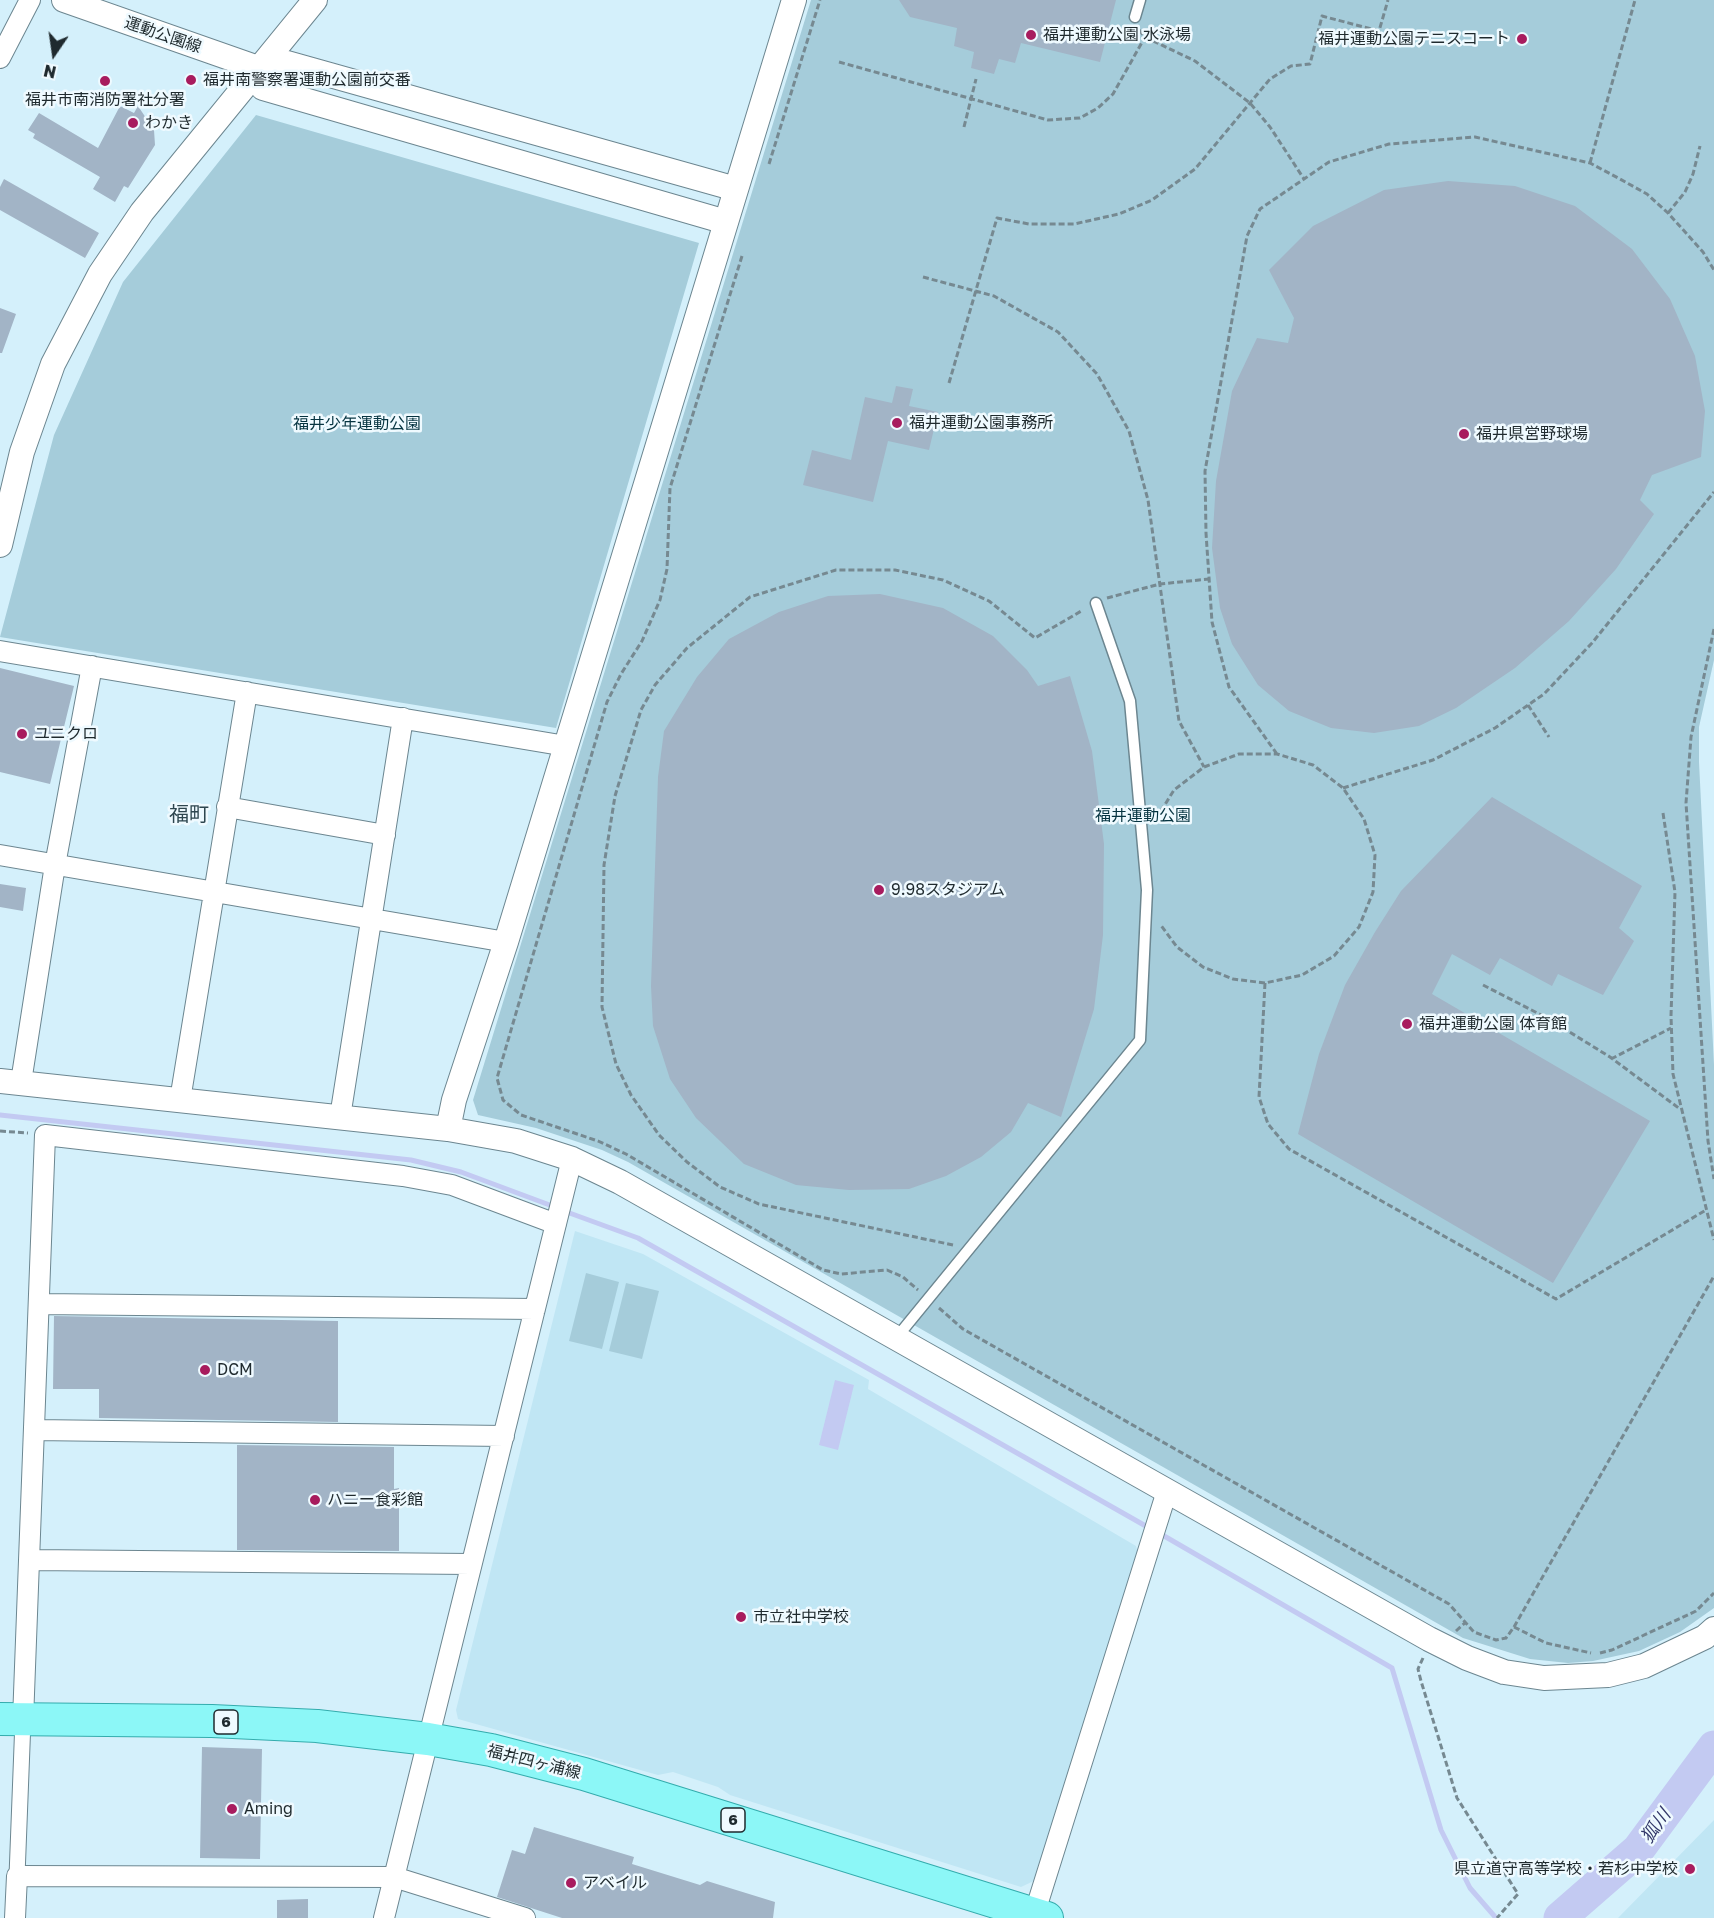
<!DOCTYPE html>
<html>
<head>
<meta charset="utf-8">
<style>
  body { margin:0 }
  #map { position:relative; width:1714px; height:1918px; overflow:hidden; background:#d4f0fb; font-family:"Golos Text",sans-serif }
  canvas { display:block }
  .north { position:absolute; left:24px; top:24px; width:60px; height:60px; -webkit-text-stroke:4px #effaff; paint-order:stroke; rotate:193deg; font-size:16px; font-weight:700; line-height:24px; text-align:center; color:#1f2a2e }
  .north::after { content:''; display:block; margin:auto; width:21px; height:27px; background:#1f2a2e; clip-path:polygon(50% 0,100% 100%,50% 72%,0 100%) }
</style>
</head>
<body>
<div id="map">
<canvas width="1714" height="1918"></canvas>
<div class="north">N</div>
</div>
<script>
const ctx = document.querySelector('canvas').getContext('2d');
ctx.lineJoin = 'round';
function paint(path, color) { ctx.fillStyle = color; ctx.fill(path, 'evenodd'); }
const shape = rows => new Path2D(rows.map(r => 'M' + r).join(''));
function stroke(path, color, width, dash) { ctx.strokeStyle = color; ctx.lineWidth = width; ctx.lineCap = dash ? 'butt' : 'round'; ctx.setLineDash(dash || []); ctx.stroke(path); }
function write(font, color, halo, rows, align = 'center') {
  ctx.font = font + ' "Golos Text","Noto Sans JP",sans-serif'; ctx.lineWidth = 5; ctx.setLineDash([]); ctx.textBaseline = 'middle'; ctx.strokeStyle = halo; ctx.fillStyle = color; for (const [text, x, y, turn = 0] of rows) {
    ctx.save(); ctx.translate(x, y); ctx.rotate((+turn || 0) * Math.PI / 180); ctx.textAlign = isNaN(turn) ? turn : align; if (halo) ctx.strokeText(text, 0, 0); ctx.fillText(text, 0, 0); ctx.restore();
  }
}
paint(shape([
  [575,1231,643,1254,869,1380,868,1389,1136,1546,1138,1554,1038,1879,1021,1887,730,1795,718,1787,673,1772,658,1775,458,1719,456,1710],
  [1714,1820,1714,1918,1618,1918]
]), '#c0e6f4');
paint(shape([
  [811,0,1714,0,1714,660,1699,727,1699,762,1714,1065,1714,1608,1680,1632,1639,1651,1593,1661,1568,1663,1530,1659,1463,1638,628,1162,602,1150,536,1128,478,1115,473,1100],
  [256,115,699,243,556,728,0,637,54,435,123,282],
  [586,1273,619,1282,602,1349,569,1341],
  [626,1283,659,1291,642,1359,609,1351]
]), '#a5ccda');
paint(shape([
  [835,1380,854,1385,838,1450,819,1445]
]), '#c3caf2');
stroke(shape([
  [0,1115,411,1160,461,1172,555,1207],
  [564,1211,638,1238,1151,1529],
  [1159,1533,1392,1668,1441,1830,1470,1888,1496,1918]
]), '#c3caf2', 5);
stroke(shape([
  [1560,1918,1638,1850,1714,1747]
]), '#c3caf2', 33);
paint(shape([
  [899,0,1116,0,1100,62,1021,43,1015,63,999,59,994,74,971,68,974,52,954,46,957,28,910,17],
  [120,106,134,113,138,106,154,130,155,145,128,188,124,186,115,202,93,189,100,177,33,138,35,134,28,130,39,113,98,148],
  [4,179,99,233,85,258,0,210,0,187],
  [1448,181,1515,186,1575,206,1632,249,1670,299,1695,356,1705,411,1701,457,1652,475,1640,500,1654,514,1616,569,1569,621,1515,668,1456,708,1419,726,1374,733,1331,728,1289,711,1258,685,1232,644,1220,608,1212,548,1216,481,1232,391,1257,338,1288,343,1294,318,1269,270,1313,226,1384,190],
  [0,308,16,314,2,353,0,353],
  [896,386,913,389,909,406,938,412,929,450,888,441,873,502,803,485,812,450,851,460,865,397,892,403],
  [880,594,943,608,993,636,1027,670,1038,686,1070,676,1092,751,1104,844,1103,935,1094,1009,1061,1117,1028,1103,1011,1132,981,1157,946,1176,909,1189,849,1190,796,1185,744,1164,696,1118,670,1079,653,1026,651,986,658,777,664,731,697,677,729,639,779,612,828,596],
  [0,668,74,686,50,784,0,772],
  [1492,797,1642,886,1619,928,1634,941,1603,995,1558,974,1552,986,1500,958,1490,975,1452,954,1432,994,1650,1121,1553,1283,1298,1134,1319,1054,1345,985,1375,932,1401,891],
  [0,884,26,888,23,911,0,907],
  [54,1316,338,1321,338,1422,99,1418,99,1389,53,1389],
  [237,1445,394,1447,394,1489,399,1488,399,1551,237,1550],
  [202,1747,262,1749,260,1859,200,1858],
  [534,1827,634,1857,632,1864,700,1885,707,1881,775,1902,773,1918,562,1918,497,1897,512,1850,525,1854],
  [308,1899,308,1918,277,1918,277,1900]
]), '#a2b4c6');
const service = shape([
  [1135,17,1140,0],
  [897,1337,1140,1040,1147,890,1130,701,1096,603]
]);
const pedestrian = shape([
  [17,1876,23,1720]
]);
const minor = shape([
  [0,58,30,0],
  [0,651,566,746],
  [227,807,385,835],
  [0,855,506,942],
  [21,1082,55,865,92,666],
  [180,1100,247,692],
  [340,1117,403,718],
  [39,1304,535,1309],
  [34,1430,504,1436],
  [30,1560,471,1564],
  [23,1720,45,1135,403,1176,452,1185,556,1224],
  [15,1918,17,1876,394,1877,525,1918],
  [384,1918,572,1159],
  [1033,1918,1167,1491]
]);
const tertiary = shape([
  [64,0,261,69],
  [261,69,263,88,726,222],
  [261,69,280,61,736,189],
  [0,545,22,452,53,364,100,274,142,212,315,0],
  [0,1081,448,1129,516,1141,572,1159,620,1182,1429,1639,1467,1658,1504,1672,1544,1678,1608,1675,1644,1666,1705,1637,1714,1629],
  [448,1129,454,1100,506,942,794,0]
]);
const primary = shape([
  [0,1719,212,1721,317,1726,428,1739,491,1750,584,1774,1047,1918]
]);
stroke(service, '#6c8690', 13);
stroke(pedestrian, '#6c8690', 17);
stroke(minor, '#6c8690', 22);
stroke(tertiary, '#6c8690', 26);
stroke(primary, '#34acad', 34);
stroke(shape([
  [1139,30,1145,37,1195,61,1250,103,1270,127,1304,179],
  [839,62,1048,120,1080,118,1098,108,1113,94,1145,37],
  [964,127,976,79],
  [1590,163,1635,0],
  [769,164,820,0],
  [1668,213,1685,192,1693,174,1700,146],
  [742,256,670,488,667,569,660,600,642,641,621,674,607,702,497,1078,503,1100,521,1115,598,1141,626,1154,823,1270,841,1274,887,1270,903,1277,918,1290],
  [923,277,994,296,1058,332,1097,374,1129,431,1148,500,1179,721,1204,767],
  [949,383,997,218,1029,224,1074,224,1119,214,1152,200,1195,169,1270,79,1291,66,1310,64,1322,16,1379,31,1388,0],
  [1107,598,1160,584,1209,579],
  [1714,629,1691,737,1686,803,1708,1141,1714,1179],
  [1528,705,1549,737],
  [1277,754,1229,687,1212,622,1206,533,1205,471,1247,236,1260,209,1329,162,1389,144,1475,137,1590,163,1620,179,1647,194,1668,213,1703,252,1714,270],
  [1343,788,1433,760,1495,728,1544,694,1592,643,1714,492],
  [1663,813,1675,892,1671,1016,1673,1074,1714,1240],
  [1156,819,1174,790,1204,767,1239,754,1277,754,1313,765,1343,788,1364,819,1375,855,1373,892,1359,927,1334,956,1302,975,1265,983,1233,979,1203,967,1177,947,1160,924],
  [1265,983,1259,1097,1268,1124,1289,1149,1556,1299,1706,1210],
  [1483,985,1547,1018,1610,1057,1680,1109],
  [1611,1059,1671,1028],
  [0,1131,28,1133],
  [953,1245,759,1204,720,1187,687,1162,659,1135,631,1095,616,1064,602,1007,604,865,615,796,641,710,655,685,687,648,750,597,836,570,895,570,943,580,989,601,1035,638,1083,610],
  [939,1308,963,1329,1449,1604,1474,1632,1496,1640,1506,1638,1514,1627,1714,1276],
  [1514,1627,1546,1643,1591,1653],
  [1456,1631,1466,1622],
  [1600,1653,1612,1650,1696,1611,1714,1593],
  [1423,1658,1418,1669,1421,1681,1457,1798,1518,1894,1497,1918]
]), '#768991', 3, [6, 3]);
stroke(service, '#fff', 10);
stroke(pedestrian, '#fff', 15);
stroke(minor, '#fff', 20);
stroke(tertiary, '#fff', 24);
stroke(primary, '#8cf7f7', 32);
for (const [x, y, r, color] of [
  [1031,35,6,"#a81c5e"],
  [1522,39,6,"#a81c5e"],
  [191,80,6,"#a81c5e"],
  [105,81,6,"#a81c5e"],
  [133,123,6,"#a81c5e"],
  [897,423,6,"#a81c5e"],
  [1464,434,6,"#a81c5e"],
  [22,734,6,"#a81c5e"],
  [879,890,6,"#a81c5e"],
  [1407,1024,6,"#a81c5e"],
  [205,1370,6,"#a81c5e"],
  [315,1500,6,"#a81c5e"],
  [741,1617,6,"#a81c5e"],
  [232,1809,6,"#a81c5e"],
  [1690,1869,6,"#a81c5e"],
  [571,1883,6,"#a81c5e"]
]) { const dot = new Path2D(); dot.arc(x, y, r, 0, 2 * Math.PI); ctx.fillStyle = color; ctx.fill(dot); stroke(dot, '#effaff', 2); }
for (const [x, y, w] of [
  [226,1722,24],
  [733,1820,24]
]) { const box = new Path2D(); box.roundRect(x - w / 2, y - 12, w, 24, 4.5); ctx.fillStyle = '#effaff'; ctx.fill(box); stroke(box, '#1f2a2e', 1.5); }
write('bold 15px', '#1f2a2e', null, [
  ["6",226,1722],
  ["6",733,1820]
]);
write('16px', '#1f2a2e', '#effaff', [
  ["運動公園線",163,35,19],
  ["福井四ヶ浦線",534,1762,14]
]);
write('16px', '#1f2a2e', '#effaff', [
  ["福井運動公園 水泳場",1043,35],
  ["福井運動公園テニスコート",1510,39,"right"],
  ["福井南警察署運動公園前交番",203,80],
  ["福井市南消防署社分署",105,100,"center"],
  ["わかき",145,123],
  ["福井運動公園事務所",909,423],
  ["福井県営野球場",1476,434],
  ["ユニクロ",34,734],
  ["9.98スタジアム",891,890],
  ["福井運動公園 体育館",1419,1024],
  ["DCM",217,1370],
  ["ハニー食彩館",327,1500],
  ["市立社中学校",753,1617],
  ["Aming",244,1809],
  ["県立道守高等学校・若杉中学校",1678,1869,"right"],
  ["アベイル",583,1883]
], 'left');
write('16px', '#063441', '#effaff', [
  ["福井少年運動公園",357,424],
  ["福井運動公園",1143,816]
]);
write('italic 18px', '#33386a', '#effaff', [
  ["狐川",1656,1826,-54]
]);
write('20px', '#2e464f', '#effaff', [
  ["福町",189,815]
]);
</script>
</body>
</html>
